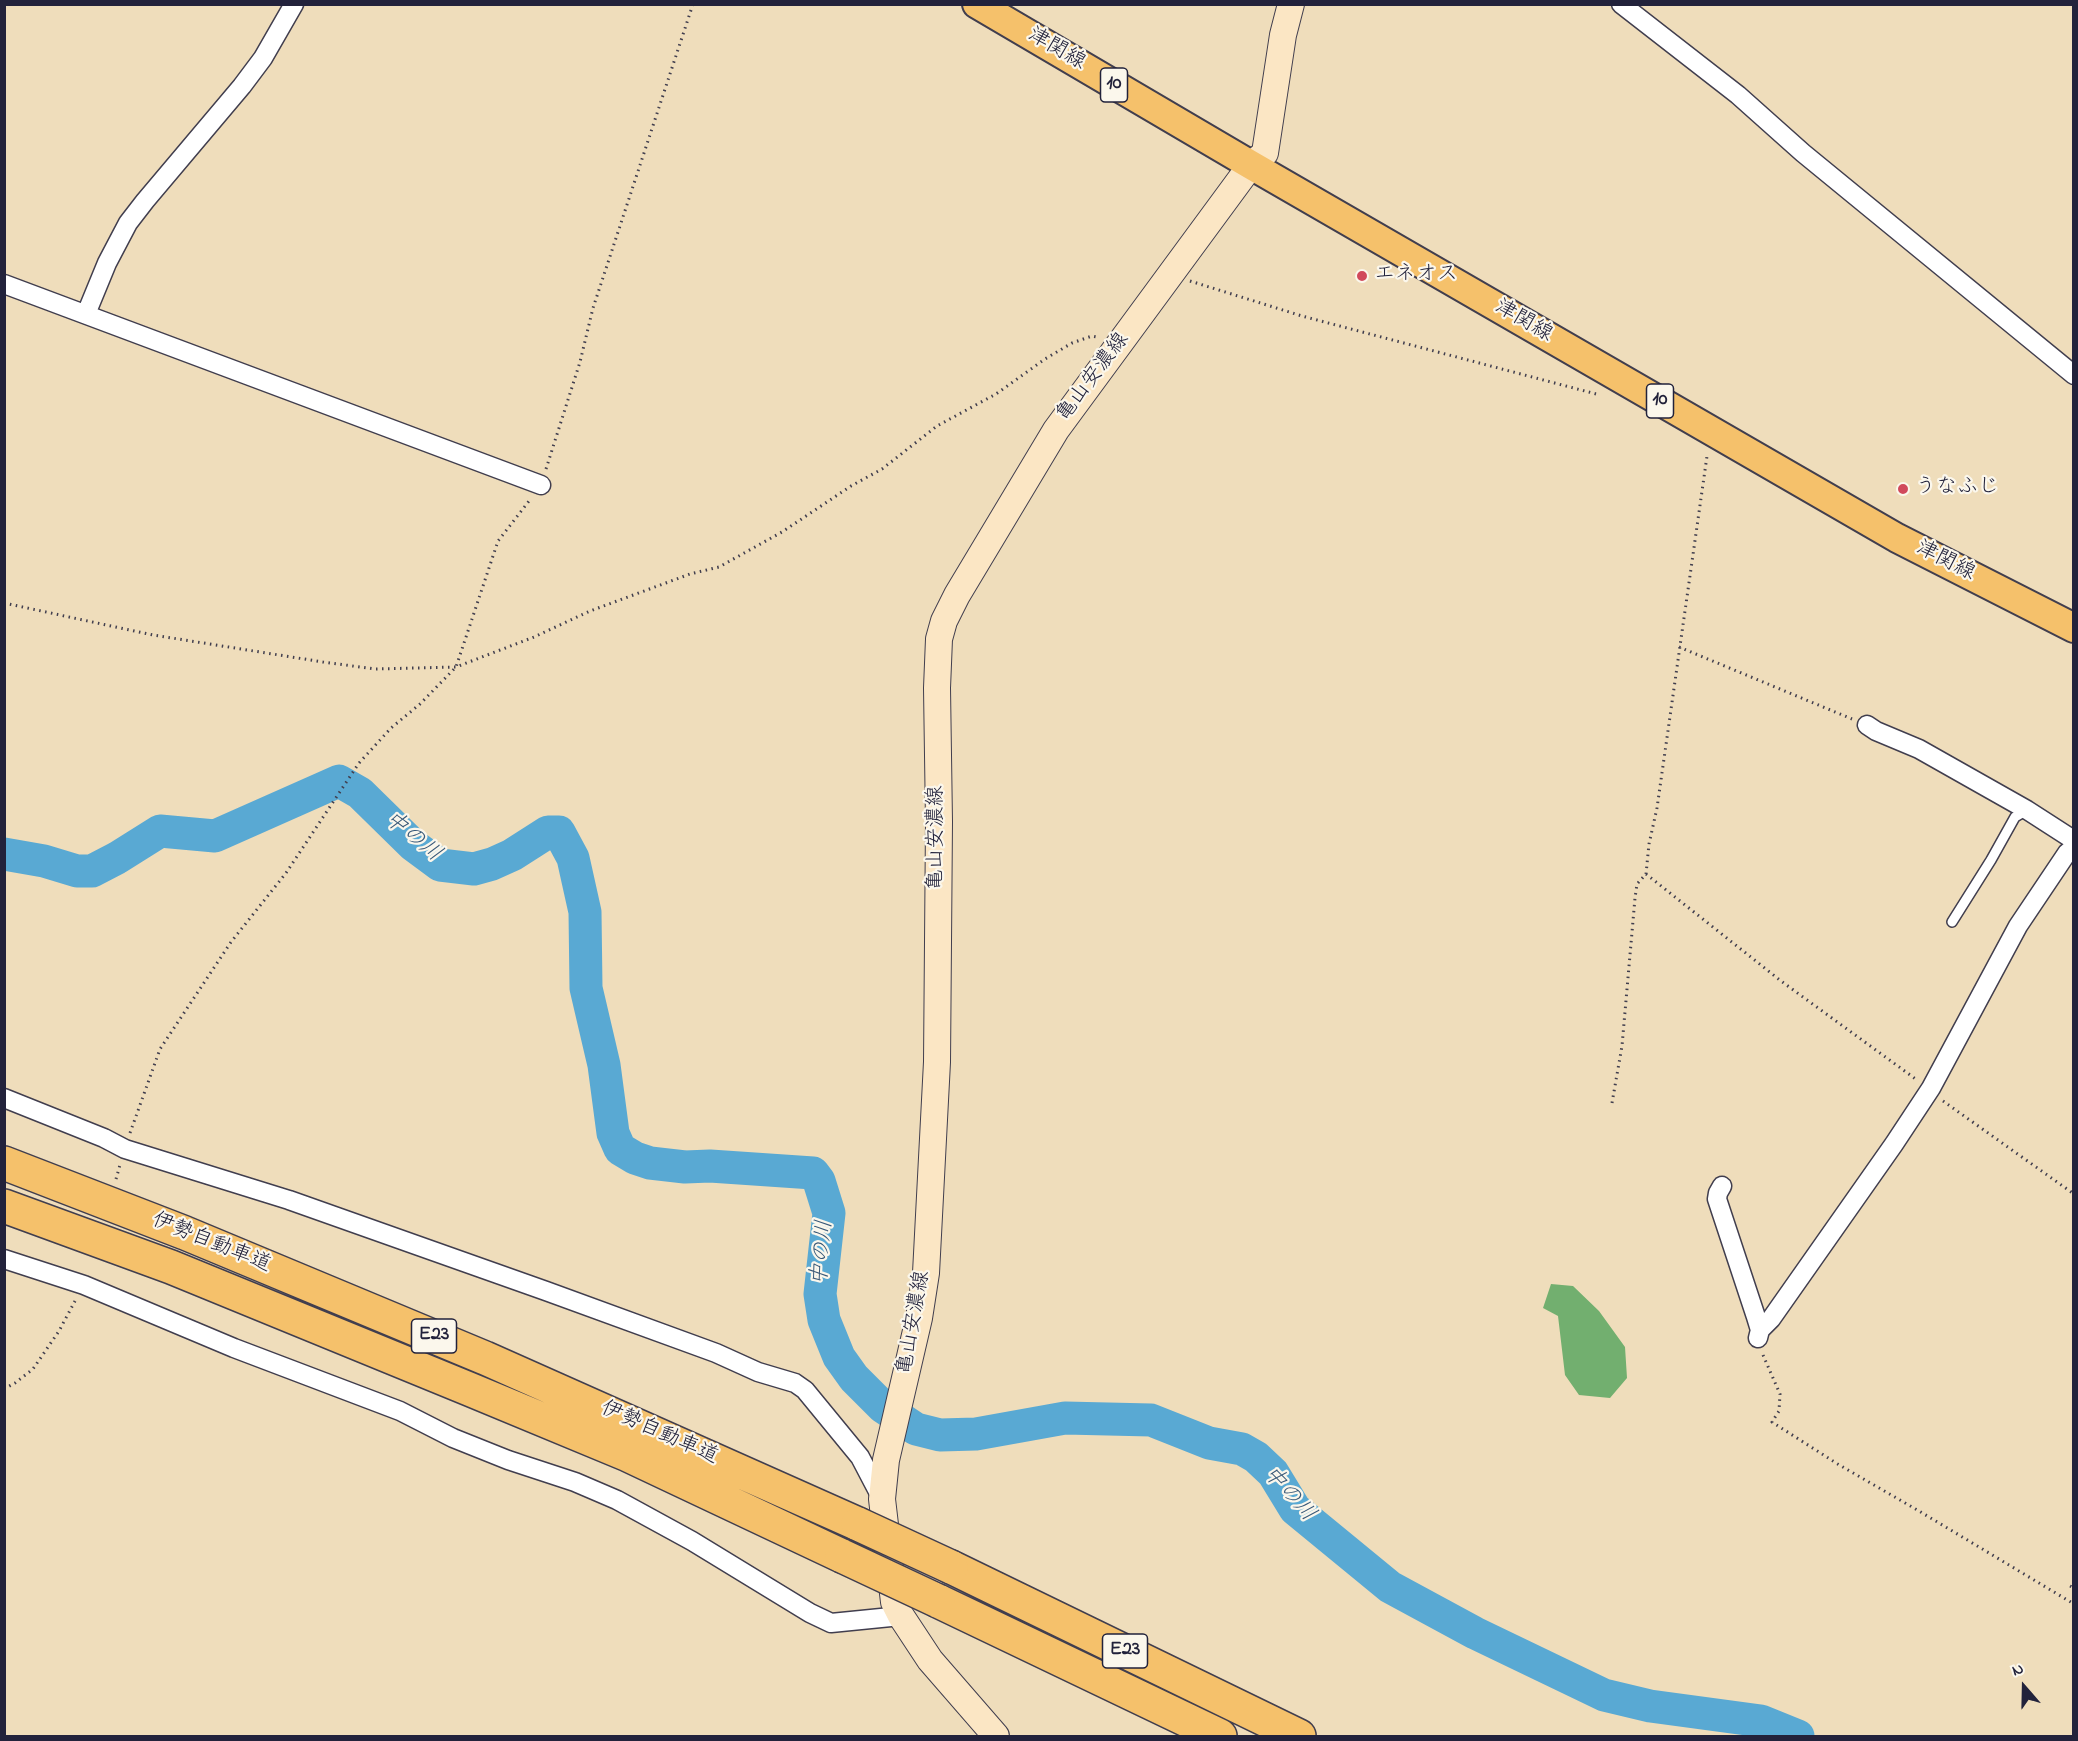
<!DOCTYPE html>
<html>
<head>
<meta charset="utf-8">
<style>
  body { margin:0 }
  #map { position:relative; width:2078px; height:1741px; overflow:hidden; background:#efddbb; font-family:"Indie Flower",sans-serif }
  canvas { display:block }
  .frame { position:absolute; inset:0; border:6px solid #22223b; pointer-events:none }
  .north { position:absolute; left:1994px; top:1657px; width:60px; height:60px; -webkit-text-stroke:4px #fbf7ec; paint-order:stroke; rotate:340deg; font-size:16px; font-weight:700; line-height:24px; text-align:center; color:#22223b }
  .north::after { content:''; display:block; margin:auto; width:21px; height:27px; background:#22223b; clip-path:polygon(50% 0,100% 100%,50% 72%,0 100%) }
</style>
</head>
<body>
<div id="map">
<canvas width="2078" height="1741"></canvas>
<div class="frame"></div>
<div class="north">N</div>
</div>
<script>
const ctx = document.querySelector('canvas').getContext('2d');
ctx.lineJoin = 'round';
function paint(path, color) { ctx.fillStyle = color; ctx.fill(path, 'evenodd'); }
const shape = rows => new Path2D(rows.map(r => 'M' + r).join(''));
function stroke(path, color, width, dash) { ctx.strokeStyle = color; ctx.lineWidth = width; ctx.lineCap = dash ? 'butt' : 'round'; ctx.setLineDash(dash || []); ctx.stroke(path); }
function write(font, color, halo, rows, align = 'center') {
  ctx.font = font + ' "Indie Flower","Klee One",sans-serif'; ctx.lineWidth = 4.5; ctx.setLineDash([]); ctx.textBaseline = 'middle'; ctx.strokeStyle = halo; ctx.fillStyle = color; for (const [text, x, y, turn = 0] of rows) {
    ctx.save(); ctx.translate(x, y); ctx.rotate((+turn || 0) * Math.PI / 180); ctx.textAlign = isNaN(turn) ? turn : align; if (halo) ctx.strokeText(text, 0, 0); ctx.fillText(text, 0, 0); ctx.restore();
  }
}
paint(shape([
  [1551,1284,1573,1286,1599,1311,1625,1347,1627,1378,1610,1398,1579,1395,1565,1375,1558,1316,1543,1308]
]), '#72af6f');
stroke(shape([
  [4,854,44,861,77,871,92,871,117,858,160,831,215,836,339,781,360,793,413,845,440,865,474,869,492,864,512,855,548,832,559,832,573,858,585,912,586,988,604,1065,613,1133,620,1149,635,1158,650,1163,685,1167,710,1166,813,1173,819,1181,829,1213,820,1294,824,1320,839,1357,854,1378,883,1407,916,1429,940,1435,976,1434,1065,1418,1151,1420,1209,1443,1242,1449,1256,1457,1273,1473,1295,1509,1390,1587,1475,1633,1604,1695,1650,1706,1761,1721,1798,1736]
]), '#59a9d3', 33);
const lane = shape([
  [1952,922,1991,860,2015,817,2027,810]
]);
const street = shape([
  [1621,4,1738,95,1803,153,2074,375],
  [4,284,541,485],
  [86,314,107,263,128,223,145,201,242,86,263,58,294,4],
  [1867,725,1876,731,1919,749,2027,810,2072,839],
  [4,1098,104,1138,125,1149,289,1200,546,1291,716,1353,758,1372,795,1383,805,1390,860,1457,882,1499],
  [1722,1186,1718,1193,1717,1199,1756,1317,1760,1330,1758,1338],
  [4,1259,84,1285,234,1348,400,1411,453,1438,508,1460,575,1482,617,1500,692,1541,810,1613,831,1623,901,1616],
  [1760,1330,1771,1319,1894,1144,1931,1088,2018,926,2067,853,2074,847]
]);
const secondary = shape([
  [996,1736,930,1660,901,1616,894,1602,882,1499,886,1460,919,1318,926,1273,937,1062,939,822,937,688,939,639,944,621,957,595,1056,430,1251,165,1265,153,1283,35,1291,4]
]);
const primary = shape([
  [977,4,1251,165,1897,538,2074,628]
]);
const highway = shape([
  [4,1163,185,1233,485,1358,858,1524],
  [4,1206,171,1267,469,1389,628,1455,842,1556],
  [951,1567,1299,1736],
  [938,1601,1220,1736]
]);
stroke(lane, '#413e4e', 12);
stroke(street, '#413e4e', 21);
stroke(secondary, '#413e4e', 28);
stroke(primary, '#413e4e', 32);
stroke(highway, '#413e4e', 36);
stroke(shape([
  [1190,281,1302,316,1600,395],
  [546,469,580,362,593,308,693,4],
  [4,603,153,635,323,662,375,669,456,667,534,637,590,611,690,574,719,567,782,532,851,486,882,469,937,426,996,394,1045,359,1072,343,1092,336,1097,337],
  [1679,647,1852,719],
  [1646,874,1781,981,1917,1080],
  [1943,1101,2074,1194],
  [1612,1103,1622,1046,1635,898,1637,884,1646,874,1649,844,1657,808,1707,456],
  [130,1133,160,1049,231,942,286,873,359,763,391,728,420,704,456,667,498,541,529,501],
  [116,1179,120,1165],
  [1763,1355,1780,1394,1779,1411,1772,1422,1836,1463,1919,1511,2074,1604],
  [4,1389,15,1383,33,1369,59,1331,75,1301],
  [2070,1586,2074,1588]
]), '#413e4e', 3, [1.5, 4.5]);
stroke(lane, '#fff', 9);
stroke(street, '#fff', 18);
stroke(secondary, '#fbe6c4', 26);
stroke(primary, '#f5c16b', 28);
stroke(highway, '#f5c16b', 33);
const highwayBridge = shape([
  [858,1524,951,1567],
  [842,1556,938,1601]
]);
stroke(highwayBridge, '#413e4e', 36, []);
stroke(highwayBridge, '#f5c16b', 33);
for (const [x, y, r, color] of [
  [1362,276,6,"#d1495b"],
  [1903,489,6,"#d1495b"]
]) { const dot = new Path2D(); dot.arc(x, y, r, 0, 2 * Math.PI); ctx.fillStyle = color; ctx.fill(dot); stroke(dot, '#fbf7ec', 2); }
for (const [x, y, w] of [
  [1114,85,27],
  [1660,401,27],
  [434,1336,45],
  [1125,1651,45]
]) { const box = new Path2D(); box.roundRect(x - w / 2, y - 17, w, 34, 4.5); ctx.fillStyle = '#fbf7ec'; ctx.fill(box); stroke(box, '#22223b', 1.5); }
write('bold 20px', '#22223b', null, [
  ["10",1114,85],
  ["10",1660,401],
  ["E23",434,1336],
  ["E23",1125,1651]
]);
write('21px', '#22223b', '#fbf7ec', [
  ["津関線",1056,50,30],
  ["津関線",1523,322,30],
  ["亀山安濃線",1094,378,-53],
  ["津関線",1945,562,27],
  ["亀山安濃線",938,838,-90],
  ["伊勢自動車道",211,1244,22],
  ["亀山安濃線",915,1323,-80],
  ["伊勢自動車道",659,1434,24]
]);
write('21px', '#22223b', '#fbf7ec', [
  ["エネオス",1374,276],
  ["うなふじ",1915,489]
], 'left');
write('italic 22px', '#385878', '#fbf7ec', [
  ["中の川",412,838,39],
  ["中の川",824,1253,-85],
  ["中の川",1288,1495,48]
]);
</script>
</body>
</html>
